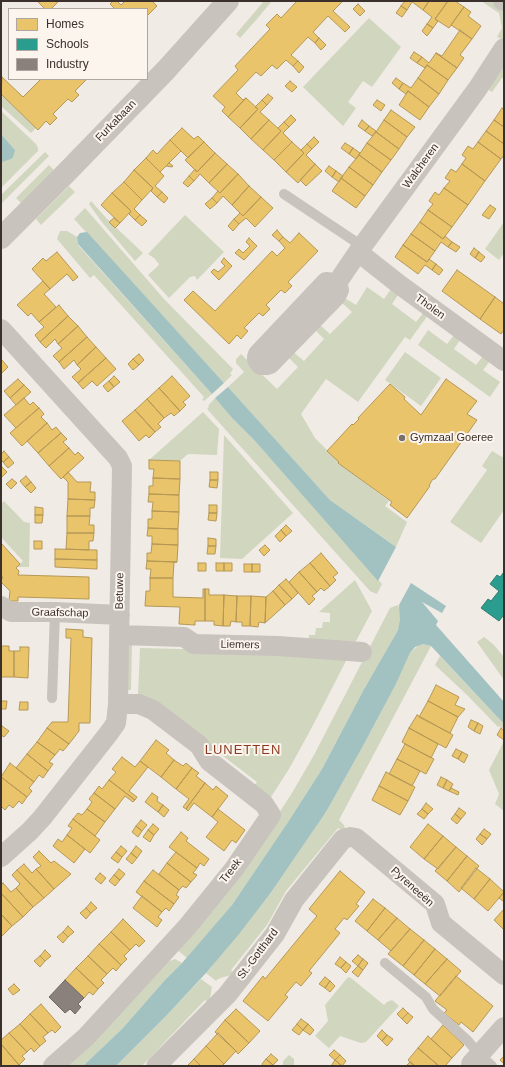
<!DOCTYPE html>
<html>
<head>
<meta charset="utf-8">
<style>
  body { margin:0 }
  #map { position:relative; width:505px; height:1067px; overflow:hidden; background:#f0ebe5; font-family:Arial,sans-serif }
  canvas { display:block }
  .frame { position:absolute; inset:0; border:2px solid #3b302b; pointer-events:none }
  .legend { position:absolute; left:8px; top:8px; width:140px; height:72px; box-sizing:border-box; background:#fbf5ee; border:1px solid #aea6a0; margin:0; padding:5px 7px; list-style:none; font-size:12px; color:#3b302b }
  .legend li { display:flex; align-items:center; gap:8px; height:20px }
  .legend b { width:20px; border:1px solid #aea6a0 }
</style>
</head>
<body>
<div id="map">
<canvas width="505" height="1067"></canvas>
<div class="frame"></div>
<ul class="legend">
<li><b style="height:11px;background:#e9c46a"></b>Homes</li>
<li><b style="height:11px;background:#2a9d8f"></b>Schools</li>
<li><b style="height:11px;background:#8a817c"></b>Industry</li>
</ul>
</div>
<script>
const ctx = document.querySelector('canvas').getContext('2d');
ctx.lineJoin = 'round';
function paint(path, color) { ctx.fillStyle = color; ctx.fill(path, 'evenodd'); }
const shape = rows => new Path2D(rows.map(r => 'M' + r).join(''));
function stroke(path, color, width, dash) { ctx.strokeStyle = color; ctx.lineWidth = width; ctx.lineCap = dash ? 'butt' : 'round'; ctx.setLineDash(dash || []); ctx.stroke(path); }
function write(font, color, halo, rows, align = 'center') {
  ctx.font = font + ' Arial,sans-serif'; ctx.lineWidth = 4; ctx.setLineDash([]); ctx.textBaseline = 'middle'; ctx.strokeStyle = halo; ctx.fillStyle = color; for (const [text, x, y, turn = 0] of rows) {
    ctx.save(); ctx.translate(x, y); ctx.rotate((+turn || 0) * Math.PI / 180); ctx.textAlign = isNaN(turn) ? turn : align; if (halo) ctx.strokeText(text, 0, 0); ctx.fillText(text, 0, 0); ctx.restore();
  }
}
paint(shape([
  [264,1,272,1,257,19,240,38,236,34],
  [481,1,492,1,504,10,504,37,502,39,497,37,502,28,499,13],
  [369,18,401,47,372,87,363,81,348,102,356,108,343,126,303,87],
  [504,64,504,79,502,78,492,92,487,89],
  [3,96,36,128,31,133,1,106,1,98],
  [1,111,36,144,38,148,38,151,1,188,1,161,2,162,15,150,1,134],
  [45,152,49,156,1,204,1,195],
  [49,165,55,171,21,203,16,198],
  [69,186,75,192,41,225,36,219],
  [91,201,107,219,143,253,135,261,101,221,89,204],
  [85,208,164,299,233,369,230,374,232,375,224,383,74,219],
  [185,215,224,252,197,280,195,276,190,277,169,298,148,275,158,266,159,264,154,258,148,254],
  [504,222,504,253,499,260,485,249],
  [60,231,67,231,77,237,78,245,212,394,204,401,202,400,204,397,94,275,90,278,57,239],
  [367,287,384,299,391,289,398,295,392,304,416,322,424,312,428,315,410,340,405,337,358,402,326,379,301,414,315,438,339,462,338,463,389,501,385,506,407,522,396,547,330,500,228,387,244,372,236,363,236,359,241,354,277,389,298,367,289,358,292,351,304,361,324,339,314,329,319,324,330,334,352,312,340,301,343,297,356,305],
  [428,330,447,344,454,335,460,340,454,349,476,365,483,356,490,361,483,370,500,382,490,397,418,345],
  [405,352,441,378,421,406,385,380],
  [215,398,232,418,255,441,382,584,377,594,370,591,207,409,209,407,208,406],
  [203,412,219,429,217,455,188,454,180,461,149,460],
  [224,435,293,513,242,559,220,558],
  [492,451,504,458,504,510,481,543,450,522,487,470,482,466],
  [4,501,24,522,30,523,29,567,17,567,23,561,1,537,1,504],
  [355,580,372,611,356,641,351,643,308,641,309,635,315,635,316,628,322,628,323,622,330,622,330,613,319,612],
  [398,605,401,613,400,624,398,630,363,691,322,769,290,819,232,905,187,958,176,949,279,813,292,793,314,755,390,608],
  [484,637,493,644,504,657,504,680,477,642],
  [126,644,132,645,131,690,125,690],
  [420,644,423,644,431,646,339,820,344,825,345,829,343,832,338,828,286,891,267,925,231,970,235,974,224,977,218,979,216,981,206,973,272,891,326,812,363,746,396,684,410,653],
  [140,648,342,653,348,657,311,729,289,769,269,800,253,787,257,782,145,696,138,696],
  [440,656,502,722,504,722,504,730,500,726,498,727,467,695,435,665],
  [504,741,504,811,495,804,499,794,489,770],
  [175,959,182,963,165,980,122,1029,83,1066,59,1066,162,964],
  [348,977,351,978,384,1005,387,1002,392,1000,399,1006,366,1042,361,1043,340,1036,329,1048,315,1036,328,1021,325,1005],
  [201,979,212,987,209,1004,205,1000,142,1066,116,1066,167,1015],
  [289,1055,294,1059,294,1066,283,1066,283,1061]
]), '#d1d6bf');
paint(shape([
  [1,134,15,150,13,157,11,159,2,162,1,161],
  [87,232,224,383,212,394,78,244,77,237,80,233],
  [228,387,330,500,396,547,378,581,255,441,232,418,215,398],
  [411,583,446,606,442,613,422,602,438,621,436,625,504,702,504,722,502,722,431,646,423,644,415,647,410,653,396,684,363,746,326,812,272,891,239,934,206,973,167,1015,116,1066,83,1066,122,1029,165,980,182,963,232,905,290,819,322,769,363,691,398,630,400,620,399,605]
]), '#a1c2c1');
const homes = shape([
  [39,1,59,1,51,9,45,9,38,2,39,1],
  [113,1,117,1,121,5,125,1,154,1,153,2,157,6,147,16,147,9,115,9,110,4,113,1],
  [297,1,343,1,333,11,350,27,345,32,328,16,313,32,319,38,315,43,308,37,291,55,298,61,293,66,286,60,277,69,272,65,261,76,256,72,236,93,243,100,246,98,228,117,222,111,225,107,213,96,238,70,235,66,270,29,266,25,277,14,281,18,297,1],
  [405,1,411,1,412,2,407,10,401,6,405,1],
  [411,1,429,1,423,10,411,1],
  [429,1,448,1,435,19,438,21,433,28,427,24,432,17,423,10,429,1],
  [448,1,455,1,464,7,449,28,435,19,448,1],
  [358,4,365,11,360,16,353,9,358,4],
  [401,6,407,10,402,17,396,13,401,6],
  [464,7,471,12,468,16,481,26,472,39,451,25,464,7],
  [427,24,433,28,427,36,422,31,427,24],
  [460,30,472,39,460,55,464,58,457,68,436,53,442,56,460,30],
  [319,38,326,45,321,50,315,43,319,38],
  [414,52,422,57,417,63,410,58,414,52],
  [436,53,457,68,448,80,427,65,425,68,417,63,422,57,429,63,436,53],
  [298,61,304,67,299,73,293,66,298,61],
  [427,65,448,80,439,94,418,78,427,65],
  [2,77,23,97,41,79,87,79,75,91,79,95,72,102,68,99,53,114,57,118,50,125,46,121,38,130,1,94,2,77],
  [396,78,403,83,399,89,392,83,396,78],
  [418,78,439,94,429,107,408,91,406,94,399,89,403,83,411,88,418,78],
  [290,81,297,87,292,92,285,86,290,81],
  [408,91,429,107,420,120,399,105,408,91],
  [268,94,273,98,267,105,262,100,268,94],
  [246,98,258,109,240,128,228,117,246,98],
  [262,100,267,105,260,112,269,120,251,139,240,128,258,109,255,107,262,100],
  [377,100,385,105,381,111,373,105,377,100],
  [502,108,504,110,504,127,494,120,502,108],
  [391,110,415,127,407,137,384,120,391,110],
  [291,115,296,120,289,127,284,122,291,115],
  [269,120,281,131,263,150,251,139,269,120],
  [362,120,369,126,365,131,358,126,362,120],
  [384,120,407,137,399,149,376,132,384,120],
  [494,120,504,127,504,144,486,131,494,120],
  [284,122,289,127,283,133,292,142,274,160,263,150,281,131,278,128,284,122],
  [369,126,376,131,372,136,365,131,369,126],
  [182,128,194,139,198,136,204,142,188,158,170,140,182,128],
  [486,131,504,144,504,155,501,159,478,142,486,131],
  [376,132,399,149,391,160,367,143,376,132],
  [314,137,319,142,312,149,307,144,314,137],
  [170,140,181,151,160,172,146,158,153,150,157,154,170,140],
  [204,142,215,153,197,172,185,160,204,142],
  [292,142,304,153,286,172,274,160,292,142],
  [478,142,501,159,485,181,462,164,466,158,462,155,468,146,473,149,478,142],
  [345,143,353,148,349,154,341,148,345,143],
  [367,143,391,160,382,172,359,155,367,143],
  [307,144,312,149,306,155,315,164,298,183,286,172,304,153,301,150,307,144],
  [353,148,360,153,356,159,349,154,353,148],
  [215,153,227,164,209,183,200,174,194,181,189,176,195,169,197,172,215,153],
  [359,155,382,172,373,185,349,167,359,155],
  [146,158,164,176,155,186,162,192,157,197,151,191,153,188,134,170,146,158],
  [169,163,173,166,172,167,166,166,169,163],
  [227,164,238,174,220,193,209,183,227,164],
  [315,164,322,171,306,186,300,180,315,164],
  [462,164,485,181,468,205,444,188,450,181,445,178,451,169,456,172,462,164],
  [329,166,336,171,332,177,325,171,329,166],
  [349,167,373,185,365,196,341,178,349,167],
  [134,170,153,188,142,200,124,182,134,170],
  [336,171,343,176,339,182,332,177,336,171],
  [238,174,249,186,232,205,223,196,217,203,212,198,218,191,220,193,238,174],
  [189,176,194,181,188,187,183,183,189,176],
  [341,178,365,196,356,208,332,191,341,178],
  [124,182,142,200,134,209,140,215,135,220,129,214,131,211,112,193,124,182],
  [249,186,261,197,243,216,232,205,249,186],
  [444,188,468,205,452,227,428,210,433,204,429,201,435,192,439,195,444,188],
  [162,192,168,198,164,203,157,197,162,192],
  [112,193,131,211,120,223,101,205,112,193],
  [261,197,273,208,255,227,246,218,239,224,234,219,240,213,243,216,261,197],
  [212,198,217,203,210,209,205,204,212,198],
  [490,205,496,209,489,219,482,215,490,205],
  [428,210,452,227,443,239,420,222,428,210],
  [140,215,147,221,142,226,135,220,140,215],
  [114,218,120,223,115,228,109,222,114,218],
  [234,219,239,224,233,231,228,226,234,219],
  [420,222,443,239,445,236,452,242,448,247,441,242,435,251,411,234,420,222],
  [277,230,283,237,279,241,272,235,277,230],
  [299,233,318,251,288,282,292,286,285,293,281,290,266,305,270,309,263,316,259,313,244,328,248,331,241,339,237,335,229,344,184,300,193,291,215,311,272,251,277,256,285,248,279,241,283,237,290,243,299,233],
  [411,234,435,251,427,262,403,245,411,234],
  [249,238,257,246,244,260,235,253,239,249,243,253,250,246,246,242,249,238],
  [452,242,460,247,456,252,448,247,452,242],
  [403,245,427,262,429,259,436,264,432,270,425,265,418,274,395,257,403,245],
  [474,248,479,252,475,258,470,254,474,248],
  [57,252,78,277,73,281,67,274,50,289,32,269,43,258,46,261,57,252],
  [479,252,485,257,481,262,475,258,479,252],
  [224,258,232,266,219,280,211,272,214,269,218,272,225,266,221,262,224,258],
  [436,264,443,270,439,275,432,270,436,264],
  [457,270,495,297,480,319,442,291,457,270],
  [43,281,50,289,44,294,56,307,39,322,31,313,28,316,17,305,43,281],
  [495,297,504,304,504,330,501,334,480,319,495,297],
  [59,305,68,316,40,342,35,335,44,327,39,322,59,305],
  [68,316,78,326,58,344,55,339,46,348,40,342,68,316],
  [78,326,87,337,59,362,53,356,62,348,58,344,78,326],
  [87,337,96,347,77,365,74,360,64,369,59,362,87,337],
  [96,347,106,358,78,383,72,377,81,369,77,365,96,347],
  [139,354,144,360,139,365,133,359,139,354],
  [106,358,116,369,97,386,92,381,83,389,78,383,106,358],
  [1,359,8,367,2,373,1,372,1,359],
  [133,359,139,365,133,370,128,364,133,359],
  [114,376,120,382,114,387,109,381,114,376],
  [172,376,190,396,183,402,186,405,180,411,159,388,172,376],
  [18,379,24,385,10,398,4,391,18,379],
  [446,379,477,401,467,414,477,420,435,479,433,479,431,482,429,486,430,486,407,518,390,505,392,502,338,463,339,462,327,451,352,424,353,425,359,419,358,418,390,384,405,397,404,399,421,415,446,379],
  [109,381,114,387,108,392,103,386,109,381],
  [24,385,31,392,16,405,10,398,24,385],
  [159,388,180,411,174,416,171,413,164,418,147,399,159,388],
  [24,398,30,405,33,402,39,408,16,428,4,415,24,398],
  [147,399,164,418,158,424,161,427,155,432,135,410,147,399],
  [39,408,44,414,41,417,47,423,22,446,10,433,39,408],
  [135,410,155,432,149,438,146,435,139,441,122,421,135,410],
  [47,423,52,430,56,427,61,433,38,453,27,441,47,423],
  [61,433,67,439,63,442,69,448,49,466,38,453,61,433],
  [69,448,75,455,78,452,84,458,61,479,49,466,69,448],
  [4,451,9,457,3,462,1,460,1,454,4,451],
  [9,457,14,463,8,468,3,462,9,457],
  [149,460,180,461,180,479,153,478,154,469,149,469,149,460],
  [1,466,7,472,2,477,1,476,1,466],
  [68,472,77,482,91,482,90,492,95,492,95,500,68,499,68,482,63,477,68,472],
  [210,472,218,472,218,480,210,480,210,472],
  [26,476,31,482,25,487,20,481,26,476],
  [153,478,180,479,179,495,149,494,149,486,153,486,153,478],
  [12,479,17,483,11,489,6,484,12,479],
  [210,480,218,480,217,488,209,487,210,480],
  [31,482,36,488,31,493,25,487,31,482],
  [149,494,179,495,179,512,152,511,153,502,148,502,149,494],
  [68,499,95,500,94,508,90,508,90,516,67,516,68,499],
  [209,505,217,505,217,513,209,513,209,505],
  [35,507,43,508,43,515,35,515,35,507],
  [152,511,179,512,178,529,148,528,148,519,152,519,152,511],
  [209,513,217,513,216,521,208,520,209,513],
  [35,515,43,515,42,523,35,523,35,515],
  [67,516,90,516,89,525,94,525,94,533,67,533,67,516],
  [286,525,292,531,286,536,281,530,286,525],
  [148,528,178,529,178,545,152,544,152,536,147,536,148,528],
  [281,530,286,536,280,542,275,536,281,530],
  [67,533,94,533,93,541,89,541,89,550,66,549,67,533],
  [208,538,216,539,216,546,208,546,208,538],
  [34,541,42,541,42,549,34,549,34,541],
  [1,543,20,564,16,568,19,571,18,575,89,577,89,599,18,597,18,601,9,601,10,591,1,582,1,579,3,578,1,575,1,543],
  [152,544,178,545,177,562,147,561,147,553,151,553,152,544],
  [265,545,270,550,264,556,259,550,265,545],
  [208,546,216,546,215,554,207,554,208,546],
  [55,549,97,550,97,560,55,559,55,549],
  [321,553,338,573,333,577,336,580,330,586,310,563,321,553],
  [55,559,97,560,97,569,55,567,55,559],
  [147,561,177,562,174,562,173,578,150,578,151,569,146,569,147,561],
  [198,563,206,563,206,571,198,571,198,563],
  [216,563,224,563,224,571,216,571,216,563],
  [224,563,232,563,232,571,224,571,224,563],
  [310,563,330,586,324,591,321,588,317,592,299,572,310,563],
  [244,564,252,564,252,572,244,572,244,564],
  [252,564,260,564,260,572,252,572,252,564],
  [299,572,317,592,312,596,315,599,309,605,289,582,299,572],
  [150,578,173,578,173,597,203,598,203,589,205,589,205,621,195,621,195,625,179,624,180,607,145,606,146,591,150,591,150,578],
  [286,579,298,593,292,599,279,585,286,579],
  [279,585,292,599,285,605,273,591,279,585],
  [205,589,209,589,209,595,224,595,223,626,214,625,214,621,205,621,205,589],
  [273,591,285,605,265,623,266,597,273,591],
  [224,595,237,596,236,622,231,621,230,626,223,626,224,595],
  [237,596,251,596,250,626,242,626,242,622,236,622,237,596],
  [251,596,266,597,265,623,259,622,258,627,250,626,251,596],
  [66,629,83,630,83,637,92,638,90,723,79,723,79,731,69,744,47,728,52,722,68,722,71,638,66,638,66,629],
  [1,646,9,646,9,651,14,651,14,677,1,677,1,646],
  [20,647,29,647,28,678,14,677,14,651,20,651,20,647],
  [436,685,459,697,455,705,465,709,458,717,428,701,436,685],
  [1,701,7,701,6,709,1,709,1,701],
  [428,701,458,717,450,733,419,717,428,701],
  [20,702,28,702,28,710,19,710,20,702],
  [417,715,453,735,446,748,409,728,417,715],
  [471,720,478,723,474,731,468,727,471,720],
  [478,723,483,726,480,734,474,731,478,723],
  [2,726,9,731,4,737,1,735,1,728,2,726],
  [47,728,69,744,63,751,60,749,55,755,37,742,47,728],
  [409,728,438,744,431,758,402,742,409,728],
  [501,728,504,731,504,740,497,735,501,728],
  [156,740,169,750,166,753,174,760,161,777,140,761,156,740],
  [37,742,55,755,49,762,53,764,48,771,27,754,37,742],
  [405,744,434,759,426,774,397,759,405,744],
  [456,749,462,752,458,759,452,756,456,749],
  [462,752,468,755,464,763,458,759,462,752],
  [27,754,48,771,43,778,39,775,34,782,16,768,27,754],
  [122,757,135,767,140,761,148,767,129,791,137,797,135,800,109,780,116,772,112,769,122,757],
  [397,759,420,771,412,786,389,774,397,759],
  [174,760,183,766,186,763,192,768,176,789,161,777,174,760],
  [10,763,34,782,29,788,32,791,27,797,1,777,10,763],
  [192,768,199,773,196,776,205,783,186,809,183,807,189,799,176,789,192,768],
  [386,772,415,787,408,801,379,786,386,772],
  [1,777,27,797,22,804,19,801,13,808,9,805,5,810,1,806,1,777],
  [441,777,447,780,443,788,437,785,441,777],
  [109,780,135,800,133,802,125,796,115,809,94,793,99,786,102,789,109,780],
  [447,780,453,784,449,791,443,788,447,780],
  [205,783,213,790,216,786,228,796,212,817,194,803,188,811,186,809,205,783],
  [379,786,408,801,400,815,372,800,379,786],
  [451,788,459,792,458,795,449,791,451,788],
  [94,793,115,809,105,822,87,809,92,802,89,799,94,793],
  [152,793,158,797,157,801,163,805,158,812,145,802,152,793],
  [426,803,433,809,428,814,422,809,426,803],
  [163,805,169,810,164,817,158,812,163,805],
  [459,808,466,813,461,819,455,814,459,808],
  [87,809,105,822,95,836,73,819,78,813,82,815,87,809],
  [218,809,245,830,236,843,232,840,224,851,206,837,218,822,212,817,218,809],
  [422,809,428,814,424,819,417,814,422,809],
  [455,814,461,819,457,824,451,819,455,814],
  [73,819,100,840,90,853,67,835,72,828,68,826,73,819],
  [141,820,147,825,142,831,136,826,141,820],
  [153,824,159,829,154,835,148,830,153,824],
  [428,824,443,836,424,859,410,847,428,824],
  [136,826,142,831,138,837,132,832,136,826],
  [484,829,491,834,487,839,480,834,484,829],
  [148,830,154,835,150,842,143,837,148,830],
  [181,832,188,838,186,841,209,859,204,866,200,863,197,868,169,847,181,832],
  [480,834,487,839,482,845,476,839,480,834],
  [67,835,85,849,74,863,53,846,58,839,62,842,67,835],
  [443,836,456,847,438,869,424,859,443,836],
  [121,846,127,851,122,857,116,852,121,846],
  [136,846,142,851,137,858,131,853,136,846],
  [456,847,467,856,447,881,435,871,456,847],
  [39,851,51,863,54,861,71,874,54,889,36,869,41,866,33,857,39,851],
  [116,852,122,857,118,863,111,858,116,852],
  [176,852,197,868,193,873,197,875,191,882,167,863,176,852],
  [131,853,137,858,132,864,126,859,131,853],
  [467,856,479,866,459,892,447,881,467,856],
  [167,863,191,882,186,888,183,886,179,890,159,874,167,863],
  [24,864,32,873,36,869,54,889,44,898,17,870,24,864],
  [476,868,490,879,474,899,461,888,476,868],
  [119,869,125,874,120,880,114,875,119,869],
  [17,870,44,898,33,907,16,888,20,884,12,875,17,870],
  [153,870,179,890,176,895,179,897,174,904,144,881,153,870],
  [340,871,365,892,356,904,359,906,347,920,344,918,335,929,340,933,309,971,312,973,301,986,296,982,285,995,288,997,268,1021,243,1001,263,976,265,979,317,916,309,909,340,871],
  [100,873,106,878,101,884,95,879,100,873],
  [114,875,120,880,115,886,109,881,114,875],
  [490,879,504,892,488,911,474,899,490,879],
  [144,881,174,904,169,911,166,908,162,912,136,892,144,881],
  [3,883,11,892,16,888,33,907,23,917,1,893,1,885,3,883],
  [504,892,504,900,503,901,499,898,504,892],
  [1,893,23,917,12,926,1,914,1,893],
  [142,896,162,912,158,917,162,920,157,927,133,908,142,896],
  [373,899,385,908,367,931,355,921,373,899],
  [91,902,97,908,91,913,86,908,91,902],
  [86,908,91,913,86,919,80,913,86,908],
  [385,908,397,918,378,940,367,931,385,908],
  [504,909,504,930,494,920,504,909],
  [1,914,12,926,2,936,1,935,1,914],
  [397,918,410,929,391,951,378,940,397,918],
  [123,919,145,941,139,947,136,944,130,950,111,932,123,919],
  [68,926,74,932,68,937,63,932,68,926],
  [410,929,424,940,403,966,388,954,410,929],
  [63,932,68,937,63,943,57,937,63,932],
  [111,932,130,950,124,956,127,959,121,965,99,944,111,932],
  [424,940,435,949,414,975,403,966,424,940],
  [99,944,121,965,116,971,113,968,107,974,88,956,99,944],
  [435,949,447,959,425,984,414,975,435,949],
  [45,950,51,956,45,961,40,956,45,950],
  [358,955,363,959,358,966,352,961,358,955],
  [40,956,45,961,40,967,34,961,40,956],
  [88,956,107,974,101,980,104,983,98,989,76,968,88,956],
  [340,957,346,962,341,968,335,964,340,957],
  [363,959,368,963,363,970,358,966,363,959],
  [447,959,461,971,440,996,425,984,447,959],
  [346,962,351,966,346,973,341,968,346,962],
  [358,966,363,970,358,977,352,972,358,966],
  [76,968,98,989,93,995,89,992,84,998,65,980,76,968],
  [456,976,493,1006,473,1032,461,1022,459,1025,444,1013,447,1010,435,1001,456,976],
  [325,977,330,981,325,988,319,984,325,977],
  [330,981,335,986,330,992,325,988,330,981],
  [14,984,20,990,13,995,8,989,14,984],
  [41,1004,61,1027,55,1033,52,1030,48,1033,30,1014,41,1004],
  [403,1008,408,1013,402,1019,397,1014,403,1008],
  [236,1009,260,1031,249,1043,225,1020,236,1009],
  [408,1013,413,1017,407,1024,402,1019,408,1013],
  [30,1014,48,1033,43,1037,46,1041,40,1046,20,1024,30,1014],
  [301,1019,308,1024,303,1030,297,1024,301,1019],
  [225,1020,249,1043,238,1054,236,1051,215,1032,225,1020],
  [20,1024,40,1046,34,1052,31,1048,27,1052,9,1033,20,1024],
  [297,1024,303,1030,299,1035,292,1030,297,1024],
  [308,1024,314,1030,310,1035,303,1030,308,1024],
  [443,1025,464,1045,452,1058,431,1039,443,1025],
  [382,1030,387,1035,382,1041,377,1036,382,1030],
  [9,1033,27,1052,22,1056,25,1059,19,1065,1,1044,1,1040,9,1033],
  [218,1033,236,1051,224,1064,206,1046,218,1033],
  [387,1035,393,1039,387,1046,382,1041,387,1035],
  [428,1036,452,1058,445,1066,439,1066,418,1048,428,1036],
  [1,1044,19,1065,18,1066,1,1066,1,1044],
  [206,1046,224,1064,222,1066,201,1066,194,1059,206,1046],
  [418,1048,439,1066,415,1066,410,1062,408,1060,418,1048],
  [334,1050,340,1055,335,1060,329,1055,334,1050],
  [271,1054,278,1060,273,1065,266,1059,271,1054],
  [340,1055,346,1061,342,1066,335,1060,340,1055],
  [504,1056,504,1064,500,1060,504,1056],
  [194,1059,201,1066,187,1066,194,1059],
  [266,1059,273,1065,272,1066,263,1066,262,1064,266,1059],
  [335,1060,342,1066,331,1066,335,1060],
  [410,1062,415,1066,406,1066,410,1062]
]);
paint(homes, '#e9c46a');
stroke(homes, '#b59857', 1);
const schools = shape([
  [504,572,504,617,503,616,499,621,481,608,488,599,491,601,499,591,490,584,497,575,500,577,504,572]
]);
paint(schools, '#2a9d8f');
stroke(schools, '#2f7c71', 1);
const industry = shape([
  [65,980,84,998,78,1004,81,1007,75,1014,70,1009,65,1013,49,997,65,980]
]);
paint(industry, '#8a817c');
stroke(industry, '#726964', 1);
stroke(shape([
  [284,194,362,246],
  [52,698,55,612],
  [385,963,426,997,433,1009,468,1041,480,1055,492,1066]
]), '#c9c3be', 10);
stroke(shape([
  [503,1,504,1],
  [358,252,400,285,504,361],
  [337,283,326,282,258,354,257,357,257,360,261,365,267,365,270,364,336,296,339,290,337,283,358,252,478,88,504,48],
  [1,329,118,458,122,466,118,704,116,723,109,733,42,818,30,831,1,857],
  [1,606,11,612,55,612,120,615],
  [120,635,184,637,194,644,278,646,362,652],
  [471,1064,504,1027],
  [53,1066,86,1037,187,927,234,869,271,815,264,804,209,761,199,745,153,710,139,704,118,704],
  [156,1066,227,995,275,934,294,900,343,839,350,837,356,838,435,904,441,923,504,975]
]), '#c9c3be', 20);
stroke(shape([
  [1,238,64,175,166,70,228,1]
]), '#c9c3be', 22);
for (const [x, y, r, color] of [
  [402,438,4,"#7a716c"]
]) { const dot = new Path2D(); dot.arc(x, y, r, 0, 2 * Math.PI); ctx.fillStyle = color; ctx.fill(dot); stroke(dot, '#fbf5ee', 1.5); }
write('11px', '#3b302b', '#fbf5ee', [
  ["Furkabaan",116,121,-46],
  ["Walcheren",421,166,-54],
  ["Tholen",430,307,36],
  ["Betuwe",120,591,-89],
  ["Graafschap",60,613,1],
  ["Liemers",240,645,1],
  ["Treek",231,871,-52],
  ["Pyreneeën",412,887,42],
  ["St.-Gotthard",258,954,-53]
]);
write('11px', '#3b302b', '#fbf5ee', [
  ["Gymzaal Goeree",410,438]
], 'left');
ctx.letterSpacing = '1px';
write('13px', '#8c3b22', '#fbf5ee', [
  ["LUNETTEN",243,750]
]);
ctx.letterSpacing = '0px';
</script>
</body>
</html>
